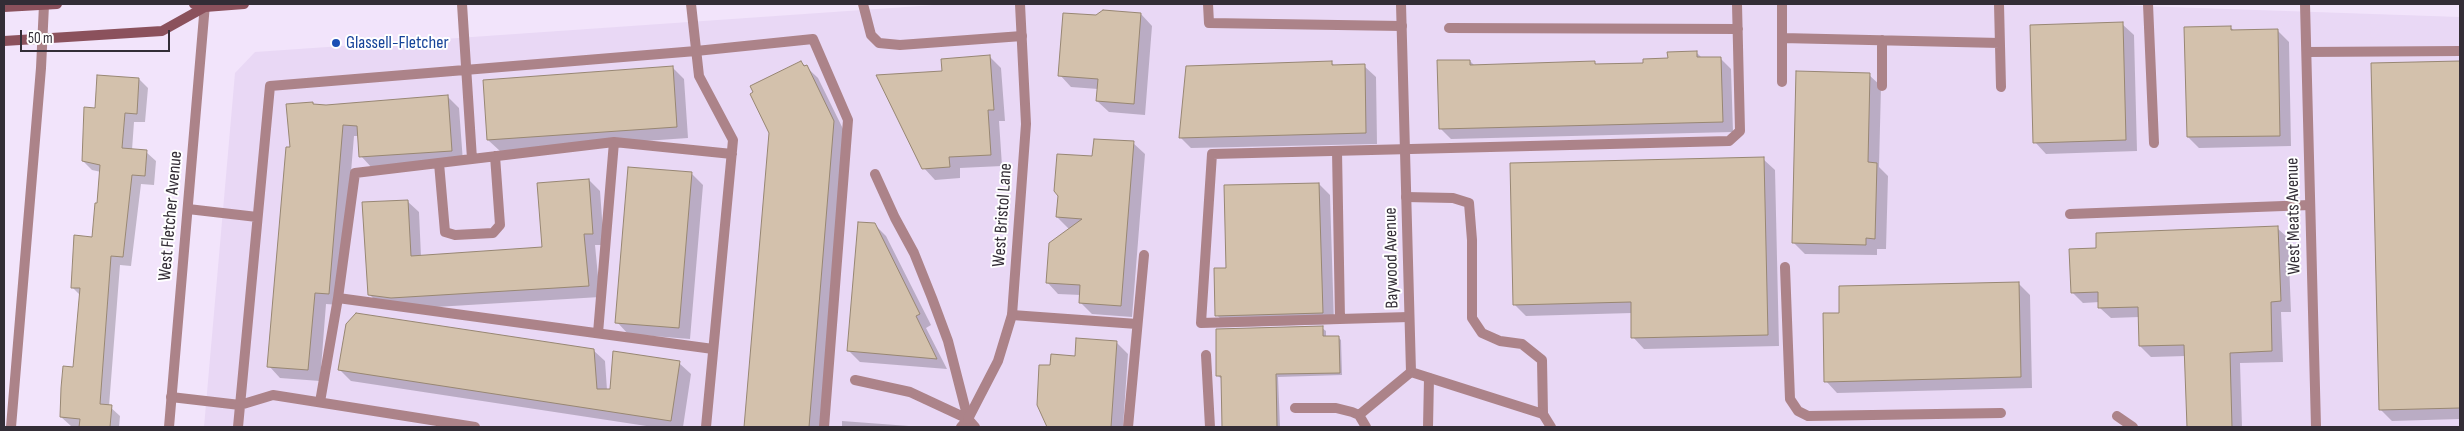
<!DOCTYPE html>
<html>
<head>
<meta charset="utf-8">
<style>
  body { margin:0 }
  #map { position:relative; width:2464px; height:431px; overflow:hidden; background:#f2e4fb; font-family:"Sofia Sans Condensed",sans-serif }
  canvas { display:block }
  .frame { position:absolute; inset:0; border:5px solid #332d36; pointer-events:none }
  .scale { position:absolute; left:20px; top:30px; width:150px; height:22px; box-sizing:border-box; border:2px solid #332d36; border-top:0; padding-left:6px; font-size:15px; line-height:18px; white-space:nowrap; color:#332d36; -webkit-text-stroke:4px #fff; paint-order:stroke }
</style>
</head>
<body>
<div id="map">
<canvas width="2464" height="431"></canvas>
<div class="frame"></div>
<div class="scale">50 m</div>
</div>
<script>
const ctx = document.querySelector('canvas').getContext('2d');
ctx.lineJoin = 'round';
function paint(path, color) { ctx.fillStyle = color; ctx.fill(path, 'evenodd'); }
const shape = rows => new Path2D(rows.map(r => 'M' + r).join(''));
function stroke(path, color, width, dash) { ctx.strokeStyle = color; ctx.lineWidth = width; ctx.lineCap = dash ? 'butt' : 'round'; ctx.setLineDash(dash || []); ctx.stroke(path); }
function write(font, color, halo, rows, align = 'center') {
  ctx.font = font + ' "Sofia Sans Condensed",sans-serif'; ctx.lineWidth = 4; ctx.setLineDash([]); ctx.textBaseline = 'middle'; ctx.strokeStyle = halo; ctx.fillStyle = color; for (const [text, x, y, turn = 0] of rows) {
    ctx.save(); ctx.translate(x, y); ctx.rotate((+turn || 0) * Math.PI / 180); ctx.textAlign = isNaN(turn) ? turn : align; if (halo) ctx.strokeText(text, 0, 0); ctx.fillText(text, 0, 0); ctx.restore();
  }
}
paint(shape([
  [949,4,2083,4,2460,17,2460,427,204,427,235,73,255,52]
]), '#e9d8f5');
paint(shape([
  [1141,14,1152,26,1145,115,1109,112,1097,101,1098,89,1071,87,1060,75,1097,17],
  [2122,24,2134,35,2137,151,2046,154,2035,142],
  [2231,28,2235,31,2278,31,2289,42,2291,146,2199,148,2188,137],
  [1696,52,1702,58,1720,58,1731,69,1733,132,1451,139,1441,129,1470,61,1475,66,1594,62,1597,65,1644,64],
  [990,57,1001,68,1005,121,999,121,1002,166,960,168,960,178,935,180,924,168,943,72],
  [801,62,818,78,845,133,821,427,746,427,770,133],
  [2460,62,2460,419,2392,421,2380,409,2372,64],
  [1332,63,1335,66,1364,66,1376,77,1377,144,1191,148,1180,137],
  [673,68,684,79,688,138,500,151,488,140],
  [1869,75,1881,86,1879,167,1888,176,1886,249,1877,249,1877,255,1805,254,1793,242],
  [139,79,148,88,145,122,134,122,132,150,146,152,156,161,154,185,141,184,131,266,120,265,109,406,120,416,119,427,71,426,61,417,74,368,81,296,72,287,93,238,101,172,92,170,83,161,96,109],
  [447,96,459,108,463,162,372,168,361,156,359,136,354,136,340,305,326,304,320,381,280,378,269,366,291,148,313,103,315,106,326,106],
  [1133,143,1145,154,1132,317,1092,314,1080,302,1081,295,1058,294,1047,282,1070,230,1057,217,1093,158],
  [1763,159,1775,170,1779,346,1644,349,1633,337,1632,313,1526,316,1514,304],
  [692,174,703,185,690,339,628,334,617,322],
  [589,180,600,191,604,245,595,245,600,297,403,309,381,306,370,295,407,201,419,212,421,257,543,249],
  [1319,184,1330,195,1334,324,1228,327,1217,315,1228,269],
  [874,224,886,236,931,325,926,328,947,369,860,362,849,351],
  [2277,228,2288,238,2291,312,2281,312,2283,362,2240,363,2242,427,2188,427,2186,356,2151,357,2140,346,2139,317,2111,318,2100,308,2100,302,2083,303,2072,292,2098,249],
  [2018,283,2030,295,2032,388,1837,393,1826,381,1841,314],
  [1322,328,1326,331,1326,337,1338,337,1341,340,1342,375,1278,377,1280,427,1224,427,1222,379,1218,376],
  [1077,339,1117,343,1128,354,1123,427,1049,427,1038,405,1076,357],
  [593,350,605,361,607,390,679,363,691,374,683,427,653,427,351,381,340,370],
  [842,421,909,426,911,427,842,427]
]), '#0003');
const building = shape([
  [1103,10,1141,13,1134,104,1096,101,1098,79,1058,76,1063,13,1096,15,1103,10],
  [2123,22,2126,140,2033,143,2030,25,2123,22],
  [2231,26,2231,30,2278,29,2280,136,2187,137,2184,27,2231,26],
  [1697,51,1697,57,1721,57,1723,122,1439,129,1437,60,1470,60,1470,65,1595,61,1595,64,1643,63,1643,59,1668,58,1667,52,1697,51],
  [990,55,994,110,988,110,991,155,949,157,950,167,922,169,876,75,942,71,941,59,990,55],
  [801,61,804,66,807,65,834,121,809,427,744,427,769,133,750,94,753,92,750,86,801,61],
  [1332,61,1332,65,1365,64,1366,133,1179,138,1186,66,1332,61],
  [2460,61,2460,408,2379,410,2371,63,2460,61],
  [673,66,677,127,487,140,483,80,673,66],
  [1796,71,1870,73,1868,162,1877,163,1875,239,1866,238,1866,245,1792,243,1796,71],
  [97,75,139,78,137,114,125,113,122,148,147,150,145,176,132,175,123,257,111,256,100,404,112,405,110,427,79,427,80,419,60,417,61,388,63,366,73,367,80,288,71,288,74,235,92,237,95,203,97,203,100,165,82,161,84,107,95,108,97,75],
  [448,95,452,151,359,157,357,126,343,125,329,294,315,293,308,370,267,367,286,147,290,147,286,104,313,102,313,104,326,105,448,95],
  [1094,139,1134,141,1121,306,1079,303,1080,285,1046,283,1049,243,1082,219,1056,217,1058,196,1054,191,1057,154,1092,156,1094,139],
  [1764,157,1768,335,1631,338,1631,302,1513,305,1510,163,1764,157],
  [628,167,692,172,679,328,615,323,628,167],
  [589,179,593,234,584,234,589,286,391,298,368,295,362,202,408,200,411,256,542,247,537,183,589,179],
  [1319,183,1323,313,1215,316,1214,268,1226,268,1224,185,1319,183],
  [858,222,875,223,920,314,916,316,937,359,847,351,858,222],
  [2278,226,2281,301,2271,302,2272,351,2230,353,2232,427,2187,427,2184,345,2139,346,2138,307,2098,308,2098,292,2071,293,2069,249,2096,248,2096,233,2278,226],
  [2019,282,2021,377,1824,382,1823,313,1839,313,1839,286,2019,282],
  [356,313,594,349,597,389,610,389,613,351,680,361,671,421,338,370,346,324,356,313],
  [1323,326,1323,336,1339,336,1340,373,1276,374,1277,427,1222,427,1221,376,1216,376,1216,329,1323,326],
  [1076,338,1117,341,1111,427,1047,427,1037,405,1039,365,1050,365,1051,354,1075,356,1076,338]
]);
paint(building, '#d3c1ac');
stroke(building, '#988773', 1);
stroke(shape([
  [462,4,472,159],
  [691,4,699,76,733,140,706,427],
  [863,4,871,35,879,43,900,45,1022,36],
  [1208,4,1209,23,1402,26],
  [1782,4,1782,82],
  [1999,4,2001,87],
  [2148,4,2154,143],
  [1449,28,1738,29],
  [1782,38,2000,43],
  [1882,40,1882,86],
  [2307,52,2460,51],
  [1337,151,1340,319],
  [439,163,445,232,455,235,493,233,500,225,495,156],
  [875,174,895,218,914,253,932,298,948,341,968,419],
  [1406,197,1453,198,1469,203,1472,240,1472,318,1482,333,1500,341,1522,344,1542,360,1543,414,1551,427],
  [188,209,257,217],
  [2070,214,2310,205],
  [1785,267,1790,399,1798,411,1808,416,2001,413],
  [338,298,713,349],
  [1012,315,1137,324],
  [1409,317,1201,323,1212,154,1729,141,1740,131,1737,4],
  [598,333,614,142],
  [1206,355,1210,427],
  [855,380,910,392,968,419,975,427],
  [171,397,240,405,273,395,475,427],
  [320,402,338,298,355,173,614,142,732,154],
  [1295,408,1336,408,1352,412,1359,415,1366,427],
  [1359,415,1411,372],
  [2117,416,2133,427],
  [238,427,270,86,696,51,813,39,848,120,824,427],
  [961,427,968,419],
  [1128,427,1144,255],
  [1428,427,1429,378]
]), '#ac8389', 10);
stroke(shape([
  [1401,4,1411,372,1543,414],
  [2305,4,2316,427],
  [968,419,998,361,1012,315,1026,124,1020,4],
  [11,427,41,68,44,5]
]), '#ac8389', 10);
stroke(shape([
  [169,427,205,4]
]), '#ac8389', 10);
stroke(shape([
  [194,4,205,7,244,4],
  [4,7,57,4],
  [4,41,162,31,205,7]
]), '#8b515c', 10);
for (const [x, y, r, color] of [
  [336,43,5,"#1a4fb4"]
]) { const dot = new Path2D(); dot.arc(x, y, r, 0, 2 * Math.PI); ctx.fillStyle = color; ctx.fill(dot); stroke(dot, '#fff', 2); }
write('18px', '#164399', '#fff', [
  ["Glassell-Fletcher",346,43]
], 'left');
write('18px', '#332d36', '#fff', [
  ["West Bristol Lane",1003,215,-86],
  ["West Fletcher Avenue",171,216,-85],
  ["West Meats Avenue",2294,216,-91],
  ["Baywood Avenue",1392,258,-91]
]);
</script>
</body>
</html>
